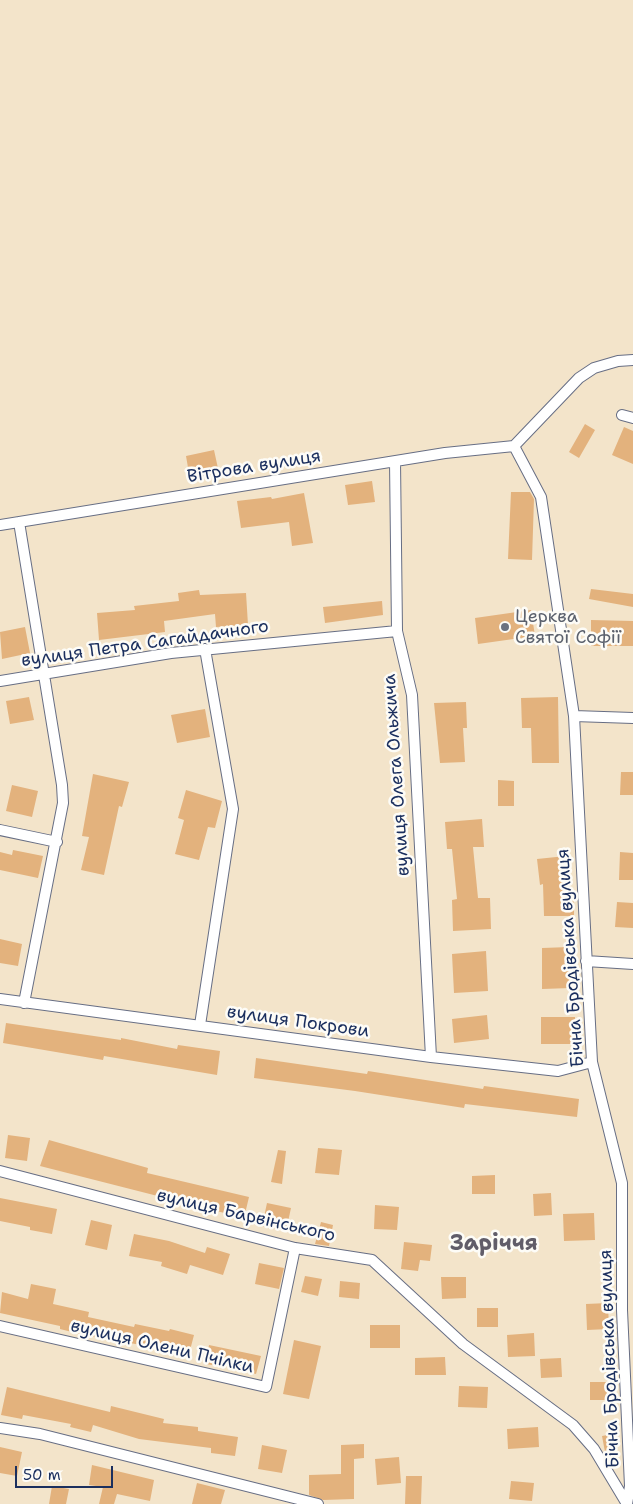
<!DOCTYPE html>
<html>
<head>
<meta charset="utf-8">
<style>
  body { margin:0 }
  #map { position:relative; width:633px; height:1504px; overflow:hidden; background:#f3e4ca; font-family:"Shantell Sans",sans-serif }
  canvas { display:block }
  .scale { position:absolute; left:15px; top:1466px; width:98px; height:22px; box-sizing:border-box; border:2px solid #1b2f5e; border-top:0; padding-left:6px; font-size:15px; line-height:18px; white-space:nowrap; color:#1b2f5e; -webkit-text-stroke:4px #fdfcf7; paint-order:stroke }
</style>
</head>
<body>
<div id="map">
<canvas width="633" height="1504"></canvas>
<div class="scale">50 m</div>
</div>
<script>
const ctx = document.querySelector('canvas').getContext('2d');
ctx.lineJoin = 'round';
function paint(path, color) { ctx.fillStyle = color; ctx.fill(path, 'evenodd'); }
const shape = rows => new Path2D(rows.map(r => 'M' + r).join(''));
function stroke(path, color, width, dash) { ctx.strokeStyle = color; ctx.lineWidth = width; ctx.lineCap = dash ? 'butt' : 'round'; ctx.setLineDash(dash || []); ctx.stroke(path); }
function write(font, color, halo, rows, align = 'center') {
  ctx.font = font + ' "Shantell Sans",sans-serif'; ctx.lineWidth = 5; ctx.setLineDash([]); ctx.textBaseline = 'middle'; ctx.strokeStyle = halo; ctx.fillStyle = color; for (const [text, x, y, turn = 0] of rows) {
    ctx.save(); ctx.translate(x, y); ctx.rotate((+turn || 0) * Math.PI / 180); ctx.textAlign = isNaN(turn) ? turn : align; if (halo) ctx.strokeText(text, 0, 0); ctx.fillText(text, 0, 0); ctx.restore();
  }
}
paint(shape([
  [585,424,595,430,579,458,569,452],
  [624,427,633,431,633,464,612,455],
  [214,450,219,473,190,479,186,456],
  [372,481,375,502,348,505,345,485],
  [511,492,530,492,534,499,532,560,508,559],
  [304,493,313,543,292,546,289,522,241,528,237,501,271,497,272,499],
  [591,589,633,594,633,607,589,599],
  [199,590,200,595,246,593,248,625,216,627,215,614,164,621,165,632,99,640,97,613,135,610,134,606,179,601,178,593],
  [382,601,383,615,325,623,323,607],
  [531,610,535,636,478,644,475,618],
  [591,620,633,621,633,646,591,646],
  [25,627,30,653,2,659,0,632],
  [29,697,34,720,10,724,6,701],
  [558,697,559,763,532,763,531,728,522,728,521,698],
  [466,702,467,728,463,728,465,762,440,763,434,703],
  [205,709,210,737,177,743,171,715],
  [621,772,633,772,633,795,620,795],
  [93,774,129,782,122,807,119,806,104,875,81,870,89,837,82,836],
  [498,780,514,781,514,806,498,806],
  [12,785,38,791,32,817,6,811],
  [186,790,222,801,215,828,208,827,199,860,175,854,184,820,178,818],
  [482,819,484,847,473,847,478,898,490,898,491,929,453,931,452,900,457,899,452,849,447,849,445,822],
  [13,850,43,856,38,878,0,870,0,852,12,855],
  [620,852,633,853,633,880,619,880],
  [566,856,570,893,574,893,574,916,544,916,543,884,540,885,537,859],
  [617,902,633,903,633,928,615,927],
  [0,939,22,944,18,966,0,963],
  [570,947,571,988,542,989,542,948],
  [486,951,488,991,454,993,452,954],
  [487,1015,489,1039,454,1043,452,1019],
  [541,1017,575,1017,575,1044,541,1044],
  [6,1023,121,1040,121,1038,177,1049,178,1045,220,1051,217,1075,104,1056,103,1060,3,1043],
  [256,1058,367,1074,368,1071,483,1089,484,1086,579,1099,577,1117,465,1104,464,1108,355,1091,254,1078],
  [8,1135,30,1138,27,1161,5,1158],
  [49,1140,148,1168,147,1173,249,1197,244,1218,40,1166],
  [318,1148,342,1150,339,1175,315,1173],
  [278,1150,286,1151,282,1184,271,1182],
  [495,1175,495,1194,472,1194,472,1176],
  [551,1193,552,1215,534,1216,533,1194],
  [0,1198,57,1209,52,1234,30,1230,30,1227,0,1221],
  [267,1203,291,1208,286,1231,262,1226],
  [375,1205,399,1207,397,1230,374,1229],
  [594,1213,595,1240,564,1241,563,1214],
  [91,1220,112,1225,107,1250,85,1245],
  [321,1222,333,1225,329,1246,315,1244],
  [134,1234,169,1241,205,1253,207,1247,230,1254,223,1275,190,1265,187,1274,161,1266,162,1262,129,1256],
  [404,1242,432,1245,430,1261,420,1260,418,1271,401,1269],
  [259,1263,284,1268,279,1289,255,1284],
  [305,1276,322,1279,318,1296,301,1292],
  [441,1277,466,1277,466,1298,442,1299],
  [340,1281,360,1283,359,1299,339,1297],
  [31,1284,56,1289,53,1304,89,1312,88,1317,134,1327,135,1324,169,1331,170,1329,194,1335,188,1358,164,1352,164,1349,84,1335,60,1329,60,1326,0,1313,2,1292,28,1299],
  [608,1303,609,1329,587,1330,586,1304],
  [477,1308,498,1308,498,1327,477,1327],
  [370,1325,400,1325,400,1348,370,1348],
  [534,1333,535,1356,508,1357,507,1335],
  [294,1340,321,1346,309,1399,283,1394],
  [209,1345,261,1356,256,1374,224,1364,224,1367,206,1364],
  [445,1357,446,1375,415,1375,415,1358],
  [561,1358,562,1377,541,1378,540,1359],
  [590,1382,613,1382,613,1400,590,1400],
  [459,1386,488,1387,487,1408,458,1407],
  [7,1387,110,1412,111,1406,164,1419,163,1423,198,1427,198,1431,238,1437,235,1456,211,1453,211,1448,139,1439,93,1425,91,1432,70,1427,71,1424,23,1415,22,1419,1,1415],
  [538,1427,539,1447,508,1449,507,1429],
  [613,1434,615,1450,605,1452,602,1436],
  [364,1444,364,1458,354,1459,354,1499,323,1500,309,1495,309,1475,341,1474,341,1445],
  [262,1445,287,1450,282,1473,258,1469],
  [0,1447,22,1452,17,1476,0,1473],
  [399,1457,401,1483,377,1485,375,1459],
  [92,1465,154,1480,150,1501,117,1494,114,1504,99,1504,103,1487,89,1485],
  [406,1476,422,1476,421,1504,405,1504],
  [511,1481,534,1483,532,1501,509,1499],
  [197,1483,225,1490,221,1504,192,1504],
  [52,1486,69,1489,66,1504,49,1504]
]), '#e3b27d');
const minor = shape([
  [622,415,633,418],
  [514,446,541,497,574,716,592,1062,622,1183,622,1310,630,1486,627,1504],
  [514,446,579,378,594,368,618,361,633,360],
  [395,461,397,631,412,695,431,1057],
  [19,522,62,785,63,803,24,1003],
  [0,525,445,453,514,446],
  [0,681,171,653,397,631],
  [574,716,633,718],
  [0,830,57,842],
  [586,961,633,964],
  [0,999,431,1057,558,1071,592,1062],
  [200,1025,233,809,205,649],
  [0,1171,295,1248,372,1260,463,1344,573,1425,594,1449,627,1504],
  [0,1326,266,1387,295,1248],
  [0,1428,40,1434,318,1504]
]);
stroke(minor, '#676e84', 12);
stroke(minor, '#fff', 10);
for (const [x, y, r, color] of [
  [505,627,5,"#6b7280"]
]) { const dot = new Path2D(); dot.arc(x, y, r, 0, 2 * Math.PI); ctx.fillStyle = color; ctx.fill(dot); stroke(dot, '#fdfcf7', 2); }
write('18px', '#1b2f5e', '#fdfcf7', [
  ["Вітрова вулиця",254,467,-9],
  ["вулиця Петра Сагайдачного",145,644,-8],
  ["вулиця Олега Ольжича",397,775,-94],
  ["Бічна Бродівська вулиця",571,958,-94],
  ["вулиця Покрови",298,1022,8],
  ["вулиця Барвінського",246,1216,13],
  ["вулиця Олени Пчілки",162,1347,13],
  ["Бічна Бродівська вулиця",610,1359,-92]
]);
write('18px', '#5b616d', '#fdfcf7', [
  ["Церква",515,617],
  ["Святої Софії",515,638]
], 'left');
write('bold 22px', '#615d69', '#fdfcf7', [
  ["Заріччя",494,1244]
]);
</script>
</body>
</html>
